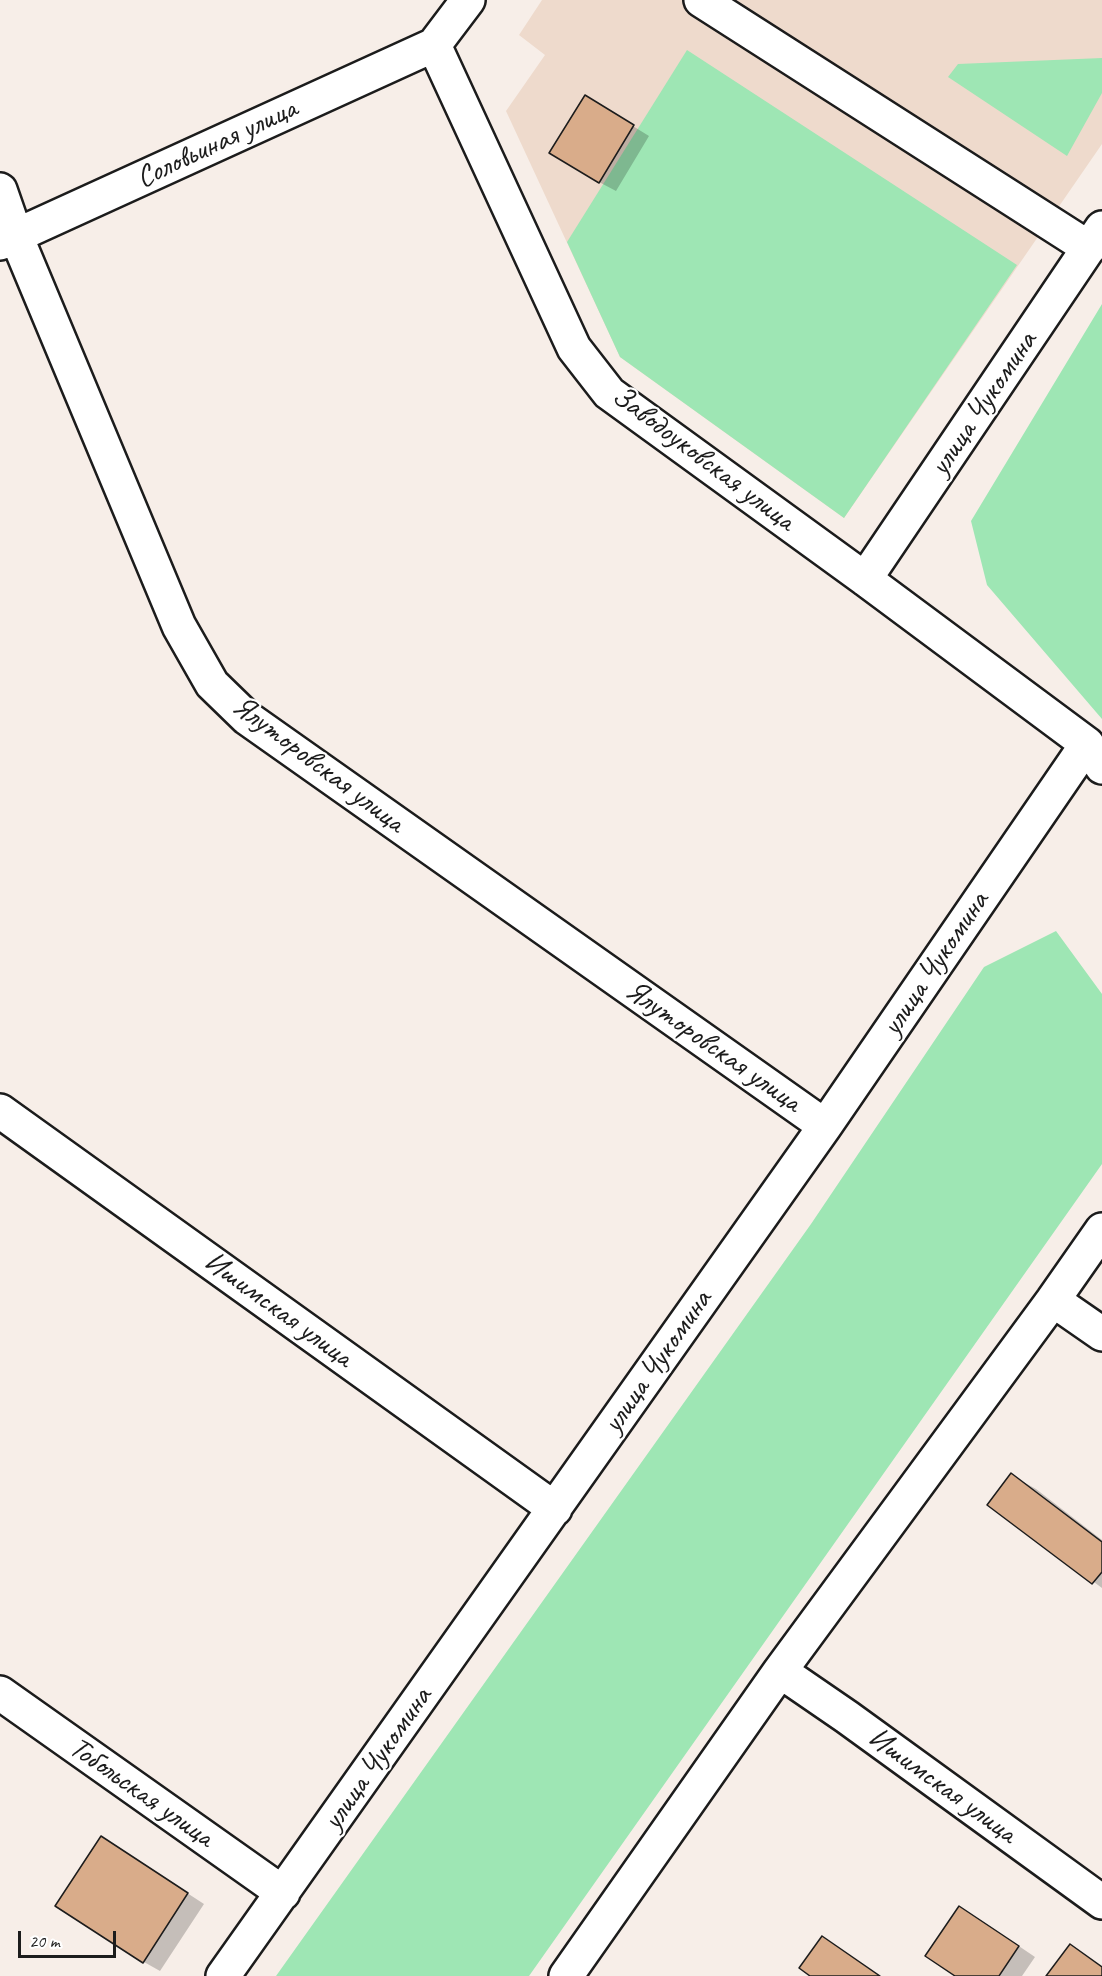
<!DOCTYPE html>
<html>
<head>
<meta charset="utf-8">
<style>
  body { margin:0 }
  #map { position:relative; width:1102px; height:1976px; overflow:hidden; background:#f7eee8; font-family:Caveat,sans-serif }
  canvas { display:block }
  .scale { position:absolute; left:18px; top:1931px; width:98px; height:27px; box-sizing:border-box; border:3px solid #1c1c1c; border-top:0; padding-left:8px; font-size:18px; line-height:21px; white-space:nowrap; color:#1c1c1c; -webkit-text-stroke:4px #fff; paint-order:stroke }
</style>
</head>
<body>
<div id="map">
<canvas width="1102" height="1976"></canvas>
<div class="scale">20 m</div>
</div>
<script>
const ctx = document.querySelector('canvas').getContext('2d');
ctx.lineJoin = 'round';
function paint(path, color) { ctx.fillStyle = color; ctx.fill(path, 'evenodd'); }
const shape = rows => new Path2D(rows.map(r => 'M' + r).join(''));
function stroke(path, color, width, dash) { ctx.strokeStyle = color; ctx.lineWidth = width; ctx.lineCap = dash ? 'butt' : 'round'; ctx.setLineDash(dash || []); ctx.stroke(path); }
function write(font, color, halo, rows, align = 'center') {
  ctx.font = font + ' Caveat,sans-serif'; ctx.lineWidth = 4.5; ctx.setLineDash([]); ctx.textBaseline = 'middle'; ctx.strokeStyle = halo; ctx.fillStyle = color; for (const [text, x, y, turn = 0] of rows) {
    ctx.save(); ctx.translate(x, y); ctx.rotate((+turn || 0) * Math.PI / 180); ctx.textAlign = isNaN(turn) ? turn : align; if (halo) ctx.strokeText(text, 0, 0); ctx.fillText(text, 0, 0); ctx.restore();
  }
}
paint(shape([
  [542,0,1102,0,1102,144,844,518,620,357,506,111,545,55,519,35]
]), '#eedacc');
paint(shape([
  [687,50,1017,265,844,518,620,357,567,242],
  [1102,58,1102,93,1067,156,948,77,958,64],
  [1102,304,1102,719,987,585,971,521],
  [1056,931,1102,994,1102,1164,529,1976,276,1976,811,1224,984,967]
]), '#9ee6b4');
paint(shape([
  [602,107,649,136,616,191,599,182],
  [1011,1475,1036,1489,1102,1540,1102,1588,989,1504],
  [118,1848,204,1904,160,1971,144,1962],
  [976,1917,1035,1957,1022,1976,957,1976]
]), '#0003');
const building = shape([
  [585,95,634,125,599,183,549,153,585,95],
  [1011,1473,1102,1542,1102,1572,1092,1584,987,1505,1011,1473],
  [101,1836,188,1893,143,1963,55,1906,101,1836],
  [959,1906,1019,1946,999,1976,955,1976,925,1956,959,1906],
  [822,1936,880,1976,810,1976,799,1968,822,1936],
  [1070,1944,1102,1967,1102,1976,1046,1976,1070,1944]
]);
paint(building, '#d9ac8a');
stroke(building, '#1c1c1c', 1.5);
const minor = shape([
  [701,0,1089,248],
  [434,45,574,348,609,393,865,579,1087,744,1102,767],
  [0,190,16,236,179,626,212,684,247,718,825,1126],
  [0,243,434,45,468,0],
  [865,579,1102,228],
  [0,1111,555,1509],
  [1053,1300,1102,1334],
  [780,1671,847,1717,1102,1902],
  [0,1693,283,1893],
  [223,1976,825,1126,1087,744],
  [566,1976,780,1671,1053,1300,1102,1230]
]);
stroke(minor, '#1c1c1c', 38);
stroke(minor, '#fff', 33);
write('30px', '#1c1c1c', '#fff', [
  ["Соловьиная улица",217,144,-25],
  ["улица Чукомина",984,404,-56],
  ["Заводоуковская улица",703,459,37],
  ["Ялуторовская улица",318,765,37],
  ["улица Чукомина",936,964,-56],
  ["Ялуторовская улица",713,1047,35],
  ["Ишимская улица",278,1310,36],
  ["улица Чукомина",658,1362,-55],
  ["улица Чукомина",378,1759,-55],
  ["Ишимская улица",942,1786,36],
  ["Тобольская улица",141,1793,35]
]);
</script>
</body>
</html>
